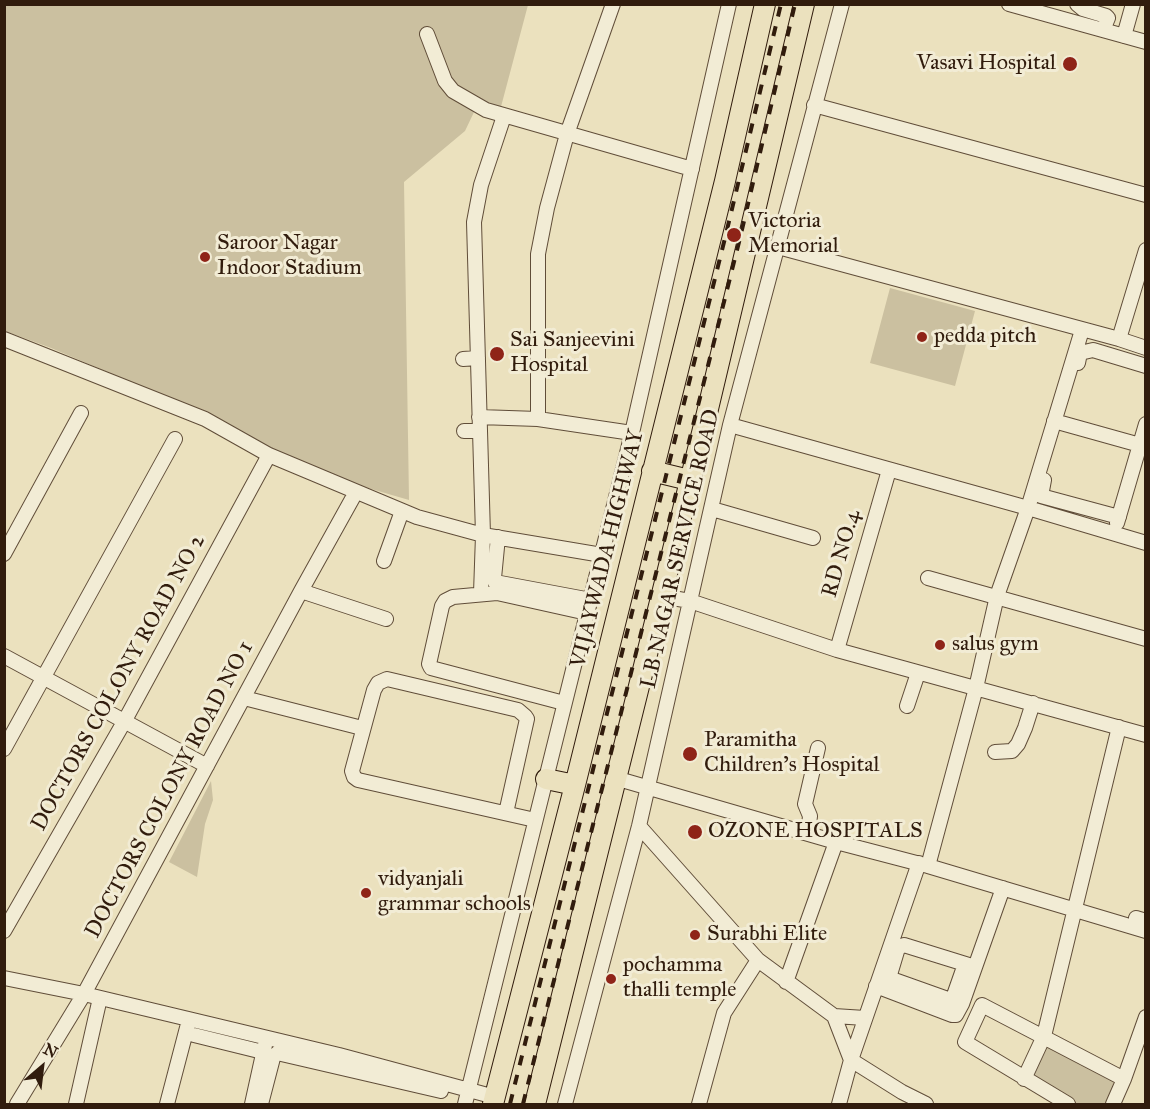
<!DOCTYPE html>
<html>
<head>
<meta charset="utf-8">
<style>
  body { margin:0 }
  #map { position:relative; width:1150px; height:1109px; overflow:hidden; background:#ebe1be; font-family:"IM FELL Great Primer",serif }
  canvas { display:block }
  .frame { position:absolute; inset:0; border:6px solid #311c0d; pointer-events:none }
  .north { position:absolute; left:12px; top:1037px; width:60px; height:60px; -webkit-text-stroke:4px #f2ecd5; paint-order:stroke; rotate:28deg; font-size:16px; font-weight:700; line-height:24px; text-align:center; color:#311c0d }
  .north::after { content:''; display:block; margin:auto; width:21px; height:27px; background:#311c0d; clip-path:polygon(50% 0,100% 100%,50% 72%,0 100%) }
</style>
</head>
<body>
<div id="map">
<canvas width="1150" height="1109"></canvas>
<div class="frame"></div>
<div class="north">N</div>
</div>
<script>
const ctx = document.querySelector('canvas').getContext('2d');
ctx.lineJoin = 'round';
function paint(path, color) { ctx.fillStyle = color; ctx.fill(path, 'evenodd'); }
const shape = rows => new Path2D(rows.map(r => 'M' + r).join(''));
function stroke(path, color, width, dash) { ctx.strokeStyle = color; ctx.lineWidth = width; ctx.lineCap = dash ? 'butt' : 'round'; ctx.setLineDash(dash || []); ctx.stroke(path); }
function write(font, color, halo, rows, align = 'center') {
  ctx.font = font + ' "IM FELL Great Primer",serif'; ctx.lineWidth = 6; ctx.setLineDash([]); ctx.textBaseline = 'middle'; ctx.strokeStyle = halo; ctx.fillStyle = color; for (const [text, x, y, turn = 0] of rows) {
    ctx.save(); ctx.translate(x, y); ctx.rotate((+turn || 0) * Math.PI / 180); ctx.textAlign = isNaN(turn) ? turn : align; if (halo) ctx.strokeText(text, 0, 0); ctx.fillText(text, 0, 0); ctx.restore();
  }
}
paint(shape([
  [4,5,528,5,498,118,475,110,465,131,404,182,409,500,361,486,235,435,211,416,51,348,5,331],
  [890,288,975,311,955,386,870,363],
  [211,781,213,800,205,824,197,877,169,862],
  [1046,1043,1115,1079,1107,1104,1074,1104,1029,1079]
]), '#cbc0a0');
const minor = shape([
  [1009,4,1146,42],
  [1077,4,1083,9,1106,16,1108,18,1103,30],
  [427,34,445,81,453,91,486,110,692,169],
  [1124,36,1133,4],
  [814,105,1146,195],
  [778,247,1119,339,1146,348],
  [4,339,205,419,269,455,417,517,483,535,602,555],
  [1119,339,1146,250],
  [463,359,478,358],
  [1078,363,1080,353,1093,350,1146,366],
  [479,417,538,419,632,433],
  [538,419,538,254,547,208,567,134,613,4],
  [1054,421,1140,445],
  [730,425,1028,508,1146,543],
  [464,431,480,431],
  [1044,480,1041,496,1119,517],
  [712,509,813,538],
  [1117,523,1146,424],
  [498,537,494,578,495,582,591,600],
  [4,554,81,413],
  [384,561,402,511],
  [928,578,1146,639],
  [301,591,386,619],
  [481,593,483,535,474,222,481,185,504,116],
  [661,596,690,601,837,650,1146,735],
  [837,650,889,470],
  [4,656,207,766],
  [244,698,358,727],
  [564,703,431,668,429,664,442,606,445,601,453,597,497,593,587,613],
  [907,706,918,673],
  [4,749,175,439],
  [995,752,1012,751,1018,744,1025,728,1033,703],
  [615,778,836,842,928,866,1146,931],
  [506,813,527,719,525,716,518,710,387,679,378,683,374,690,352,771,354,777,358,780,535,820],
  [639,826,758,960,834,1016,865,1018],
  [808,834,810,816,805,804,818,748],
  [928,866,976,688,997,596,1028,508,1082,330],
  [1136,918,1146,921],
  [4,931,124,722,269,455],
  [4,978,84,994,339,1055,495,1097],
  [786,982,836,842],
  [876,986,952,1015,956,1015,962,1004,1003,888],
  [952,1001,965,964],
  [962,1004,889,978,898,948,904,945,975,967],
  [834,1016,851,1060,902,1092,926,1104],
  [194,1035,263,1052],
  [1024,1079,1044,1036,1119,727],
  [17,1104,84,994,301,591,356,492],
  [76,1104,100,998],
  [167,1104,189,1020],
  [252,1104,265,1045],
  [261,1104,273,1058,277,1053,441,1091],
  [465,1104,632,433,729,4],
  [565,1104,639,826,730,425,842,4],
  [699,1104,724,1013,758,960],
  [839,1104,851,1060,919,863],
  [1068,1104,965,1042,982,1005,1124,1079,1146,1017],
  [1113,1104,1124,1079]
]);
const highway = shape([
  [652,471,689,480],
  [546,779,575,785],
  [493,1104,575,785,725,181,765,4],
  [535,1104,707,413,804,4]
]);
stroke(minor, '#604d39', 16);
stroke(highway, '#311c0d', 22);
stroke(minor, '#f2ecd5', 14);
stroke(highway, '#ebe1be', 20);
stroke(shape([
  [510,1104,726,234,781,4],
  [523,1104,740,238,795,4]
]), '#311c0d', 4, [10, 10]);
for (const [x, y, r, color] of [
  [1070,64,8,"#8f2418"],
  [734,235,8,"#8f2418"],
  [205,257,6,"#8f2418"],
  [922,337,6,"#8f2418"],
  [497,354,8,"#8f2418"],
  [940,645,6,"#8f2418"],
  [690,754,8,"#8f2418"],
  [695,832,8,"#8f2418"],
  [366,893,6,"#8f2418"],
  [695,935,6,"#8f2418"],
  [611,979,6,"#8f2418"]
]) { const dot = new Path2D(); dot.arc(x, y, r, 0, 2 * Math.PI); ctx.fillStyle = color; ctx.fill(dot); stroke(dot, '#f2ecd5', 2); }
write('22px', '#311c0d', '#f2ecd5', [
  ["Vasavi Hospital",1056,64,"right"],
  ["Victoria",748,222],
  ["Memorial",748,247],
  ["Saroor Nagar",217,244],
  ["Indoor Stadium",217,269],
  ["pedda pitch",934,337],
  ["Sai Sanjeevini",510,341],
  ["Hospital",510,366],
  ["salus gym",952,645],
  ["Paramitha",704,741],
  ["Children's Hospital",704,766],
  ["OZONE HOSPITALS",708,832],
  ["vidyanjali",378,880],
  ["grammar schools",378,905],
  ["Surabhi Elite",707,935],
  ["pochamma",623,966],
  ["thalli temple",623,991]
], 'left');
write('22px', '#311c0d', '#f2ecd5', [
  ["VIJAYWADA HIGHWAY",608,549,-76],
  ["LB NAGAR SERVICE ROAD",681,549,-77],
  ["RD NO.4",842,554,-74],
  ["DOCTORS COLONY ROAD NO 2",119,683,-61],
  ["DOCTORS COLONY ROAD NO 1",170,790,-62]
]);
</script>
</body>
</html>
